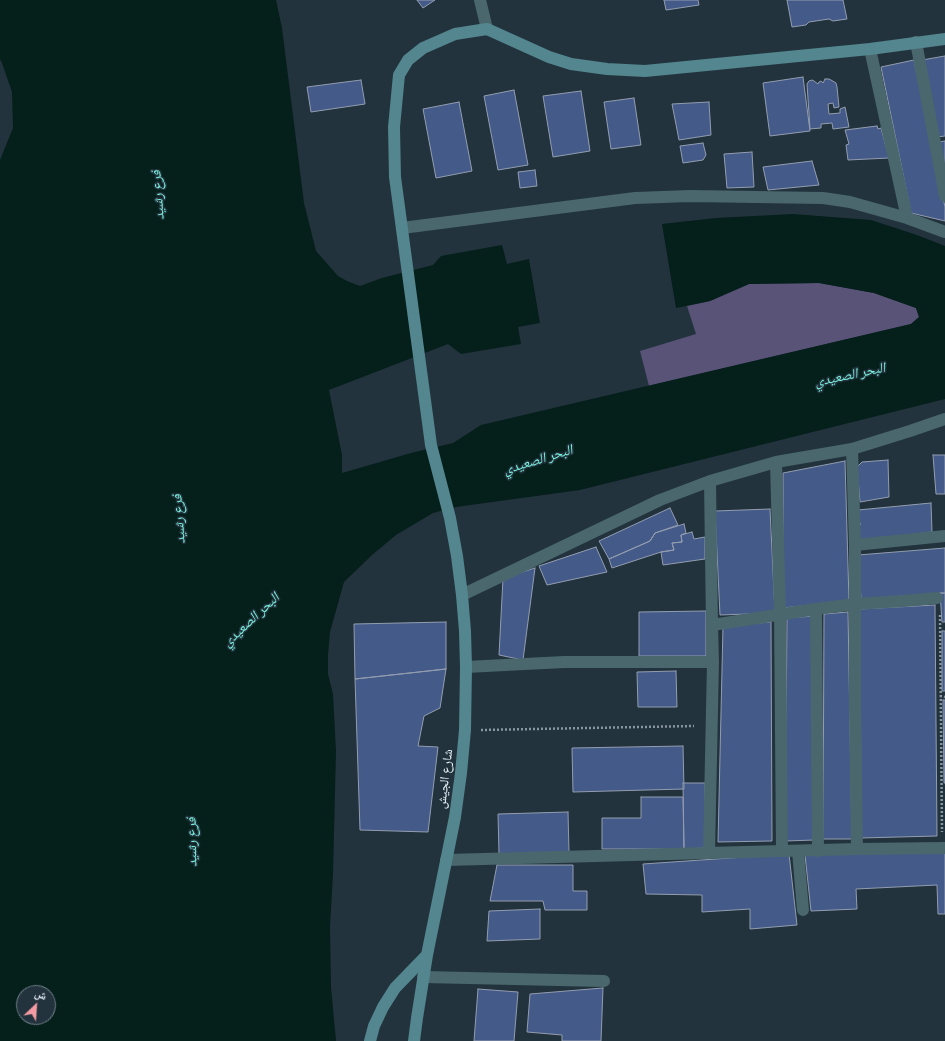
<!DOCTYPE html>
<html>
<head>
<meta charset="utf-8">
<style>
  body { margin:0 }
  #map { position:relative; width:945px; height:1041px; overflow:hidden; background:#22333d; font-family:Karla,"Noto Naskh Arabic",sans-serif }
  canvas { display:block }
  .north { position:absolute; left:16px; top:985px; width:40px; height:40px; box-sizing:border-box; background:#22333d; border:1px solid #728189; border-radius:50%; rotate:25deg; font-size:11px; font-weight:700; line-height:16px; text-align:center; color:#ebf5fc }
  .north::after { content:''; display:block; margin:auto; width:14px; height:18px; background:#f49aa2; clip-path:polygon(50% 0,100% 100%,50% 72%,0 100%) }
</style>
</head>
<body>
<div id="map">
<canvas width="945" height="1041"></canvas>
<div class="north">ش</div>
</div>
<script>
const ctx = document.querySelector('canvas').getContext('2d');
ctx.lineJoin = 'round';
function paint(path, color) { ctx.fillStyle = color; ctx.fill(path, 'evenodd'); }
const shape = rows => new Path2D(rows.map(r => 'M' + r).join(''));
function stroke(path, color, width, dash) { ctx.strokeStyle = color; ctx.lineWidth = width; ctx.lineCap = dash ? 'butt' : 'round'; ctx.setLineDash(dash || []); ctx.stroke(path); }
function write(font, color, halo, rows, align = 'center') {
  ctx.font = font + ' Karla,"Noto Naskh Arabic",sans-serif'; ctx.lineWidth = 3; ctx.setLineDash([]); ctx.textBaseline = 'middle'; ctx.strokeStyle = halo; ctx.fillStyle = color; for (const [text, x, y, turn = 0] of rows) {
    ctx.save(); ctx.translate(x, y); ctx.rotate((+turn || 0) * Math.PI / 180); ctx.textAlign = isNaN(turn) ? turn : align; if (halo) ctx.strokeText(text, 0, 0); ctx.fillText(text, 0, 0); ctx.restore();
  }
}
paint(shape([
  [819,283,874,293,916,308,919,317,911,324,649,386,640,351,696,334,687,306,710,301,749,284]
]), '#595378');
paint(shape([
  [0,0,276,0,282,28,304,203,316,251,338,276,347,281,360,286,382,278,433,265,441,256,502,245,507,264,529,259,540,323,518,327,521,344,461,354,448,344,329,390,342,455,342,473,411,453,453,443,481,425,911,324,919,317,916,308,874,293,819,283,749,284,710,301,676,308,662,224,716,218,793,214,871,220,917,235,945,246,945,399,580,490,456,507,433,513,396,535,372,555,344,582,330,632,328,655,328,674,333,694,336,751,333,874,330,927,331,987,336,1041,0,1041,0,160,13,128,12,92,2,63,0,59],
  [24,993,48,993,48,1017,24,1017]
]), '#051f1b');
const building = shape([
  [417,0,435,0,423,8,417,0],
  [664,0,698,0,699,5,666,10,664,0],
  [787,0,843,0,847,19,833,21,829,19,809,22,806,25,792,27,787,0],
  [945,56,945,136,937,137,922,60,945,56],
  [914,60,945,207,945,221,911,213,881,67,914,60],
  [803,77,810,131,770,136,763,83,803,77],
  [825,79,829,79,831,80,836,83,837,87,839,107,834,108,833,103,828,104,829,114,840,113,840,109,845,107,849,127,833,129,832,123,821,124,821,128,810,129,807,84,809,81,812,80,814,81,818,84,819,82,821,81,823,83,825,79],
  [361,80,365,104,311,112,307,87,361,80],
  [514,90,528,165,498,170,484,96,514,90],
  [581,91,590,151,553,157,543,96,581,91],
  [634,98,641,145,611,149,604,102,634,98],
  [459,102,472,171,436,178,423,109,459,102],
  [709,102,711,135,679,140,672,104,709,102],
  [877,126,878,129,881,128,889,158,848,160,846,145,849,144,845,130,877,126],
  [945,141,945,175,939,142,945,141],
  [703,143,706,155,703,160,683,163,680,146,703,143],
  [752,152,754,187,727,188,724,154,752,152],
  [812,161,819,185,768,190,763,167,812,161],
  [535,170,537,186,520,188,518,172,535,170],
  [933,455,945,455,945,494,936,494,933,455],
  [888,460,889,497,860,502,857,467,862,462,888,460],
  [845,461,849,601,783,608,783,473,845,461],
  [931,503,932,532,859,541,857,526,861,524,858,522,858,510,931,503],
  [670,508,678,525,655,533,650,541,609,559,599,541,670,508],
  [770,509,775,613,720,615,715,511,770,509],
  [684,524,686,533,681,535,682,542,672,543,674,550,661,552,612,568,609,559,650,541,655,533,684,524],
  [692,532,694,539,705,537,705,559,663,565,661,552,674,550,672,543,682,542,681,535,692,532],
  [596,547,607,572,547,585,539,566,596,547],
  [945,548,945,593,861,599,858,555,945,548],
  [535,568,523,660,499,655,503,578,535,568],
  [940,593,945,593,945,622,942,622,940,593],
  [935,605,937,836,861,838,860,609,935,605],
  [706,611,706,656,639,656,639,612,706,611],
  [848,612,852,839,823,839,824,614,848,612],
  [814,616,815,840,785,841,787,618,814,616],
  [446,622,446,669,355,679,354,624,446,622],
  [771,622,772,841,718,842,723,626,771,622],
  [942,631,945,631,945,691,942,691,942,631],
  [446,669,440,708,424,716,418,746,438,747,428,832,360,830,355,679,446,669],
  [676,671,677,707,638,707,637,672,676,671],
  [943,700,945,700,945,783,944,783,943,700],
  [683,746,684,789,573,792,572,748,683,746],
  [683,783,705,783,705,848,684,849,683,783],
  [641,797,683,797,684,849,602,849,602,818,641,818,641,797],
  [568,812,569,852,499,854,498,814,568,812],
  [945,849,945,914,938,914,937,885,856,889,857,909,811,911,805,855,945,849],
  [789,854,797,925,750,929,750,909,702,912,702,895,646,894,643,864,789,854],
  [497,865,573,865,573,891,587,891,587,910,545,910,543,901,490,901,497,865],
  [540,909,540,939,487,941,489,911,540,909],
  [603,988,601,1041,562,1041,562,1035,527,1032,530,994,603,988],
  [478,989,518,992,514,1041,474,1041,478,989]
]);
paint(building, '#445b8a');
stroke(building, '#939daf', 1);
stroke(shape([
  [940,615,942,832],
  [940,696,945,697],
  [481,730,694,726]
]), '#8a97a0', 2.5, [2, 2]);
stroke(shape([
  [480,0,487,29],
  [916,42,945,196],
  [870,49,907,218],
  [402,228,635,198,690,196,823,198,850,202,907,218,945,232],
  [852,449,855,545,855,704,857,849],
  [776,462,780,614,782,851],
  [710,481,712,625],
  [855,545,945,536],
  [462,595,660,500,710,481,776,462,852,449,910,431,945,419],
  [816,609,818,851],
  [466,667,564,662,713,662],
  [798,851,803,910],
  [709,853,713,662,712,625,816,609,855,604,903,601,937,598],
  [446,860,857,849,945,848],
  [423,977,604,981]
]), '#49676c', 12);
stroke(shape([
  [370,1041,374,1026,383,1007,395,988,427,955],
  [414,1041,417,1018,427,955,455,817,461,773,465,730,466,667,465,631,462,595,457,556,450,518,431,445,395,177,394,127,399,75,408,60,423,48,455,34,487,29,549,57,571,64,607,69,645,71,870,49,945,39]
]), '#53868e', 12);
write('13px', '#ebf5fc', '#22333d', [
  ["شارع الجيش",445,779,-83]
]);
write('italic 14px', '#79efda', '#22333d', [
  ["فرع رشيد",158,195,-94],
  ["البحر الصعيدي",850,375,-12],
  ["البحر الصعيدي",538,460,-17],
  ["فرع رشيد",179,519,-94],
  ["البحر الصعيدي",251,620,-43],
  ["فرع رشيد",192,842,-91]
]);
</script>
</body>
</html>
